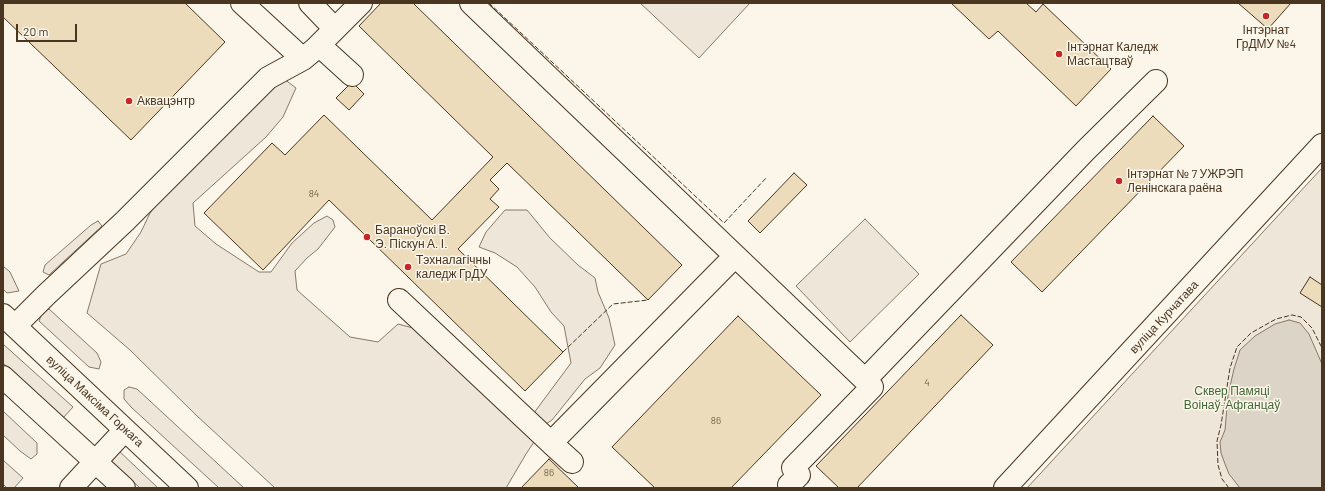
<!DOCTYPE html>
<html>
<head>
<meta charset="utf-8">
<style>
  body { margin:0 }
  #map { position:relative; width:1325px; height:491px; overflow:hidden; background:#fbf6e9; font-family:Barlow,sans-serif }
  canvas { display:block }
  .frame { position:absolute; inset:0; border:4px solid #4a3520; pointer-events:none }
  .scale { position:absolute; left:16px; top:24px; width:61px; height:18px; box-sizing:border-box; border:2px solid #4a3520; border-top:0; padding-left:5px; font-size:12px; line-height:14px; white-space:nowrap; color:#4a3520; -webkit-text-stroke:3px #fbf6e9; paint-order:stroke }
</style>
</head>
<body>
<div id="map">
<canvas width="1325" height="491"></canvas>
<div class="frame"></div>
<div class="scale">20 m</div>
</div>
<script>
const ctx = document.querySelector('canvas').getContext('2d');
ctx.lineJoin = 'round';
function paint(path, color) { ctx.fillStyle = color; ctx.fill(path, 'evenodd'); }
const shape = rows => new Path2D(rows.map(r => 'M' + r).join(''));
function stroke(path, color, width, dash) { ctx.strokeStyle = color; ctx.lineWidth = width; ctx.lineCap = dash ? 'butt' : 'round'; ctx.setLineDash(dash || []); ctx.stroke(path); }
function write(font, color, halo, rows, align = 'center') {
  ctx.font = font + ' Barlow,sans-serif'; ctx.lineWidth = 3; ctx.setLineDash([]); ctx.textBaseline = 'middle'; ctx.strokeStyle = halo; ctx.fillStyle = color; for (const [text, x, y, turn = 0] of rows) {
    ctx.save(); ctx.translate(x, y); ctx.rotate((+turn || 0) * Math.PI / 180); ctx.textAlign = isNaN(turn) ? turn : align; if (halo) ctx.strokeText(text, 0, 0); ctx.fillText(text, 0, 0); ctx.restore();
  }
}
const green = shape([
  [640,3,750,3,699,58,640,3],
  [284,79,296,88,283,117,266,137,193,203,195,226,216,244,259,272,271,272,292,243,314,223,327,216,333,220,335,227,318,249,307,258,295,271,297,290,350,337,378,342,398,324,413,328,522,429,571,363,564,326,551,312,535,287,517,267,495,253,479,247,486,232,505,210,527,210,550,238,578,265,595,278,598,292,609,318,615,345,600,368,585,379,552,420,546,424,526,454,506,488,275,488,196,415,130,350,87,313,101,264,126,254,141,232,150,213,175,178,250,103,284,79],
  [1322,168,1322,488,1027,488,1251,245,1322,168],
  [865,219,919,274,850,342,796,286,865,219],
  [98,221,102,226,49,275,43,272,45,265,91,225,98,221],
  [3,266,10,272,19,291,7,293,3,289,3,266],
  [49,309,97,353,101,362,99,369,89,367,39,321,42,313,49,309],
  [3,344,73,407,63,418,3,363,3,344],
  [129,387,137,389,244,488,219,488,131,407,124,399,124,390,129,387],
  [3,411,37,443,37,454,31,459,20,451,3,435,3,411],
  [118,450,158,488,140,488,110,460,118,450],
  [3,460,23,478,14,488,7,488,3,484,3,460]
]);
paint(green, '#ede6d9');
stroke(green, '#887966', 1);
const water = shape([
  [1289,320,1300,323,1309,334,1322,364,1322,488,1240,488,1229,474,1225,464,1221,453,1220,442,1225,430,1228,395,1234,369,1240,350,1255,336,1275,324,1289,320]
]);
paint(water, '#dcd4c6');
stroke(water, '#887966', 1);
const building = shape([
  [3,3,185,3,225,42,131,140,3,17,3,3],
  [381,3,413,3,682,265,648,300,507,163,490,180,499,189,490,199,499,207,458,249,563,352,525,391,329,200,263,270,204,213,272,143,285,155,324,115,432,220,493,157,359,26,381,3],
  [951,3,1026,3,1036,12,1043,4,1111,69,1076,106,998,31,989,39,951,3],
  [1238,3,1291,3,1268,29,1238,3],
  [352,82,364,94,349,110,336,98,352,82],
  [1153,116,1184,146,1042,292,1011,262,1153,116],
  [794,173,807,185,760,233,748,221,794,173],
  [1310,277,1322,285,1322,307,1300,293,1310,277],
  [961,315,993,345,857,488,839,488,816,466,961,315],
  [738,316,821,395,731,488,655,488,612,447,738,316],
  [549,459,579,488,521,488,549,459]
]);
paint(building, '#ecdcbc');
stroke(building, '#4a3520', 1);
const minor = shape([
  [242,3,303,59],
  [310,3,335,29],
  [471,3,865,380,1086,150,1156,81],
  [319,45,352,75],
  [399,300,551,443],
  [15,326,46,295,125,221,268,78,303,59,315,49,361,3],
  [572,462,551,443,735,256],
  [789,485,799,475,793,468,872,387,865,380],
  [71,488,96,461]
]);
const major = shape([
  [3,315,187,488],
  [3,377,124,488],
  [96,461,125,430],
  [1005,488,1322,145]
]);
stroke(minor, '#4a3520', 24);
stroke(major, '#4a3520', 24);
stroke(minor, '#fbf6e9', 22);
stroke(major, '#fbf6e9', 22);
stroke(shape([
  [489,3,724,223,767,177],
  [563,352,613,304,648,300],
  [1229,488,1222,479,1218,465,1217,441,1221,425,1230,368,1237,347,1251,333,1276,319,1292,315,1301,317,1312,328,1322,348]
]), '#4a3520', 1, [5, 2]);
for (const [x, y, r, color] of [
  [1266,16,4,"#c62828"],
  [1059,54,4,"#c62828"],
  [129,101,4,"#c62828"],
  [1119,181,4,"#c62828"],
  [367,237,4,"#c62828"],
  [408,267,4,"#c62828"]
]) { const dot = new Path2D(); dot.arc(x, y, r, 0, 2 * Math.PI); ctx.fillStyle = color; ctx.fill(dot); stroke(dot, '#fbf6e9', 1.5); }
write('10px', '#725f47', null, [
  ["84",314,194],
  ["4",927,383],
  ["86",716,421],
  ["86",549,473]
]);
write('12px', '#4a3520', '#fbf6e9', [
  ["Інтэрнат",1266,30,"center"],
  ["ГрДМУ №4",1266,44,"center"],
  ["Інтэрнат Каледж",1067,47],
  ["Мастацтваў",1067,61],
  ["Аквацэнтр",137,101],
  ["Інтэрнат № 7 УЖРЭП",1127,174],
  ["Ленінскага раёна",1127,188],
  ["Бараноўскі В.",375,230],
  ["Э. Піскун А. І.",375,244],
  ["Тэхналагічны",416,260],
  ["каледж ГрДУ",416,274]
], 'left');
write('12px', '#4a3520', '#fbf6e9', [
  ["вуліца Курчатава",1164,317,-47],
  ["вуліца Максіма Горкага",95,401,43]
]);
write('12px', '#436837', '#fbf6e9', [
  ["Сквер Памяці",1232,391],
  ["Воінаў-Афганцаў",1232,405]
]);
</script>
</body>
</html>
